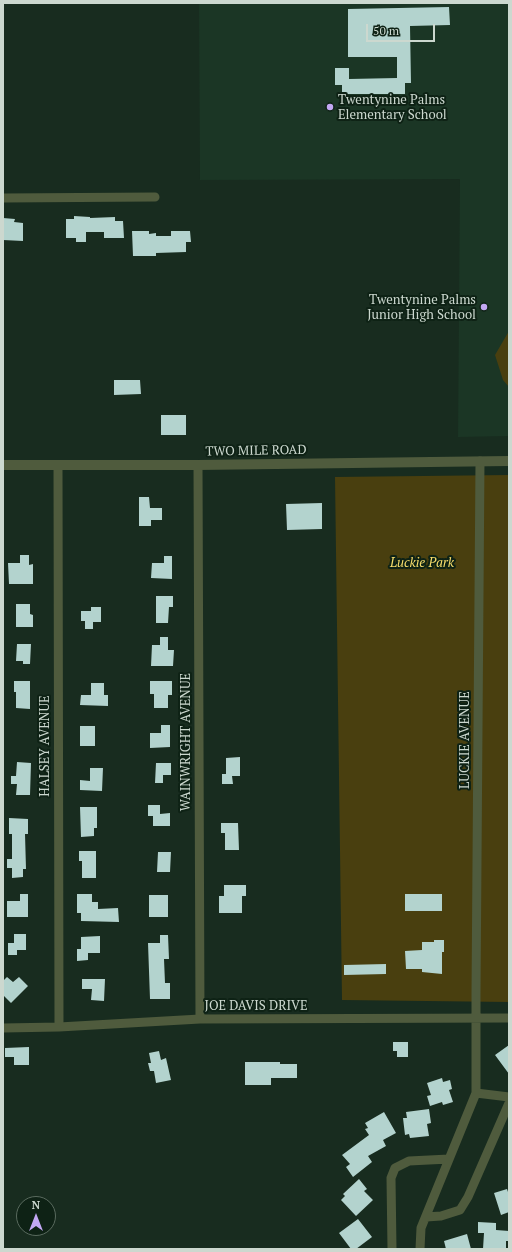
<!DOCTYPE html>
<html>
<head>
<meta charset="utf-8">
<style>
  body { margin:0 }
  #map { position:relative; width:512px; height:1252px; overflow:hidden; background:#182c1f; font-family:"PT Serif",serif }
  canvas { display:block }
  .frame { position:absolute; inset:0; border:4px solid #ccd8cf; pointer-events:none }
  .north { position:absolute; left:16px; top:1196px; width:40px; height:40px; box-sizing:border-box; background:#0e2215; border:1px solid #5a6b5f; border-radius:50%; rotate:0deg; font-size:11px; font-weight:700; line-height:16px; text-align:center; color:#ccd8cf }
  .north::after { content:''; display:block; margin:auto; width:14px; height:18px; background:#c2a8f3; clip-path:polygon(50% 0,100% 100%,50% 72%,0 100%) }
  .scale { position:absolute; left:366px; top:24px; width:69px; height:18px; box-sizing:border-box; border:2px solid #ccd8cf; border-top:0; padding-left:5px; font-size:12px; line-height:14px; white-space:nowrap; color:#ccd8cf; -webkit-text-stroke:3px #0e2215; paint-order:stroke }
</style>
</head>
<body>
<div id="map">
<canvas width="512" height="1252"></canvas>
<div class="frame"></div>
<div class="north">N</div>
<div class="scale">50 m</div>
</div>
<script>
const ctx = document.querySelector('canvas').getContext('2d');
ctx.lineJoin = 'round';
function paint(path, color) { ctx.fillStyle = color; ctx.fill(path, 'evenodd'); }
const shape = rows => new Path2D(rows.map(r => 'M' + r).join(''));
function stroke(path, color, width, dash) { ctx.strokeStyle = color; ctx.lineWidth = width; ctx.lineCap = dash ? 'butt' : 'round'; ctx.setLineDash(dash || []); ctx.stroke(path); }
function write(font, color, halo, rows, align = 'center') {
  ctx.font = font + ' "PT Serif",serif'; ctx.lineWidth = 4; ctx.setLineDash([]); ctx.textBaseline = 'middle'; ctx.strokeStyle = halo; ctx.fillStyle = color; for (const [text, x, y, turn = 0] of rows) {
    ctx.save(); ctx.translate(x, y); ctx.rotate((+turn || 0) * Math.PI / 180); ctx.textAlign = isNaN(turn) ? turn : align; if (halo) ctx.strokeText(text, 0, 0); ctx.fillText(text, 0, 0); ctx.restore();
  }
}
paint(shape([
  [199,3,509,3,509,436,458,437,460,179,200,180]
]), '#1b3625');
paint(shape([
  [509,331,509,387,503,380,495,355],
  [509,475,509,1002,342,1000,335,477]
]), '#493f0f');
paint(shape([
  [449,7,450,25,410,26,411,83,405,83,405,94,342,94,342,85,335,85,335,68,349,68,349,79,397,78,397,57,348,57,348,9],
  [74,216,90,217,90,218,115,217,115,221,123,221,124,238,104,238,104,232,86,232,86,242,76,242,76,238,66,238,66,219,74,219],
  [3,218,15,219,14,222,23,223,23,241,3,240],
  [132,231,149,231,149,234,156,233,156,236,171,236,171,231,190,231,191,242,186,242,186,252,156,253,156,256,133,256],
  [114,380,140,380,141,394,114,395],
  [161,415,186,415,186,435,161,435],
  [139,497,149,497,150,508,162,508,162,520,151,520,151,526,139,526],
  [322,503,322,529,287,530,286,504],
  [20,555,29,555,29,565,33,564,33,584,9,584,8,563,20,563],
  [164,556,172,556,172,579,151,578,152,563,164,563],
  [156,596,173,596,173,607,169,607,168,623,156,623],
  [16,604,30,604,30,614,33,615,33,627,16,627],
  [91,607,101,607,101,622,93,622,93,629,85,629,85,621,81,621,81,611,91,611],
  [160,637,168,637,168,650,174,650,173,666,151,666,152,645,160,645],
  [17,644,31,644,30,664,23,664,23,661,16,661],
  [14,681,30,681,30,709,16,708,16,692,14,692],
  [150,681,172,681,172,695,168,695,168,708,154,708,154,694,150,694],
  [91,683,104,683,104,695,108,695,108,706,80,705,81,695,91,695],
  [161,725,170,725,170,747,150,748,150,733,161,733],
  [80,726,95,726,95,746,80,746],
  [240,757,240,776,232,776,233,784,222,784,222,774,226,774,226,758],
  [17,762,31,763,30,795,16,795,17,784,11,784,11,776,16,776],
  [156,763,171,763,171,775,163,775,163,783,155,783],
  [90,768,103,768,102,791,80,790,80,780,90,781],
  [148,805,160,805,160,814,170,813,170,826,153,826,153,816,148,816],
  [80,807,97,807,97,828,94,828,94,836,81,837],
  [9,818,28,819,28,834,25,834,26,869,23,869,23,877,12,878,12,868,7,868,7,859,12,859,12,834,9,834],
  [221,823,238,823,239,850,225,850,225,833,221,833],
  [79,851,96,851,96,878,82,878,82,861,79,861],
  [158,852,171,852,170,872,157,872],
  [224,885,246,885,246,896,242,896,242,913,219,913,219,896,224,896],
  [20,894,28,894,28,917,7,917,7,901,20,901],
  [77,894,92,894,92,902,98,902,98,909,118,908,119,922,81,921,81,913,77,913],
  [405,894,442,894,442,911,405,911],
  [149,895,168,895,168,917,149,917],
  [14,934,26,934,26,950,17,950,17,955,8,955,8,943,14,943],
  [160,935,168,935,169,959,164,959,165,983,170,983,170,999,150,999,148,943,160,943],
  [100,936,100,953,88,953,88,960,77,961,77,949,81,949,81,937],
  [434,940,444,940,444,952,442,952,442,974,422,972,422,969,406,969,405,951,422,950,422,942,434,942],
  [386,964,386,974,344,975,344,965],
  [7,977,13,982,19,977,28,986,11,1003,3,995,3,981],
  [82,979,105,979,104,1001,91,1000,92,989,82,989],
  [393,1042,408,1042,408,1057,397,1057,397,1051,393,1051],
  [509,1045,509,1074,495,1055],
  [29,1047,29,1065,14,1065,14,1057,5,1057,5,1048],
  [159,1051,161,1060,166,1058,171,1080,156,1083,154,1071,150,1071,148,1063,151,1063,149,1053],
  [245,1062,280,1062,280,1064,297,1064,297,1078,271,1078,271,1085,245,1085],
  [442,1078,443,1082,450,1080,452,1089,449,1090,453,1102,443,1105,442,1102,430,1106,427,1096,431,1095,427,1083],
  [429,1109,431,1123,427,1124,429,1136,410,1138,409,1134,405,1135,403,1118,407,1118,406,1112],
  [384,1112,396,1133,383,1140,386,1146,368,1156,372,1162,353,1177,346,1167,350,1164,342,1155,369,1135,365,1129,368,1128,365,1123],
  [359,1179,367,1189,364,1191,373,1200,356,1216,341,1200,345,1196,343,1194],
  [507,1189,509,1195,509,1212,501,1215,494,1193],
  [358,1219,372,1237,356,1249,351,1249,339,1233],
  [478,1222,496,1223,496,1230,509,1231,509,1241,506,1241,506,1249,483,1249,484,1233,478,1233],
  [467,1234,471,1249,446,1249,444,1241]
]), '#b3d3ce');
stroke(shape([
  [3,198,155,197],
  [58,465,59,1027],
  [198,465,200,1019],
  [3,1028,59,1027,200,1019,509,1018],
  [476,1093,509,1097],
  [426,1217,441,1216,460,1210,468,1197,509,1103],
  [392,1249,391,1178,395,1168,409,1161,449,1159],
  [420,1249,421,1228,476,1093,476,993,480,461]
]), '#4f5b3d', 9);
stroke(shape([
  [3,465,198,465,509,461]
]), '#4f5b3d', 10);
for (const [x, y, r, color] of [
  [330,107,4,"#c2a8f3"],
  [484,307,4,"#c2a8f3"]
]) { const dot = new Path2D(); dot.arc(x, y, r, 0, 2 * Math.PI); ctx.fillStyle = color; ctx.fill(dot); stroke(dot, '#0e2215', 1.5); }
write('13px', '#ccd8cf', '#0e2215', [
  ["Twentynine Palms",338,100],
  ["Elementary School",338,115],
  ["Twentynine Palms",476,300,"right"],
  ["Junior High School",476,315,"right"]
], 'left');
write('13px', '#ccd8cf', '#0e2215', [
  ["TWO MILE ROAD",256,451,-1],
  ["LUCKIE AVENUE",465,740,-90],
  ["WAINWRIGHT AVENUE",186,742,-90],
  ["HALSEY AVENUE",45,746,-90],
  ["JOE DAVIS DRIVE",256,1006]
]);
write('italic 13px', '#f7dd6b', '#0e2215', [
  ["Luckie Park",422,563]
]);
</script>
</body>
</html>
